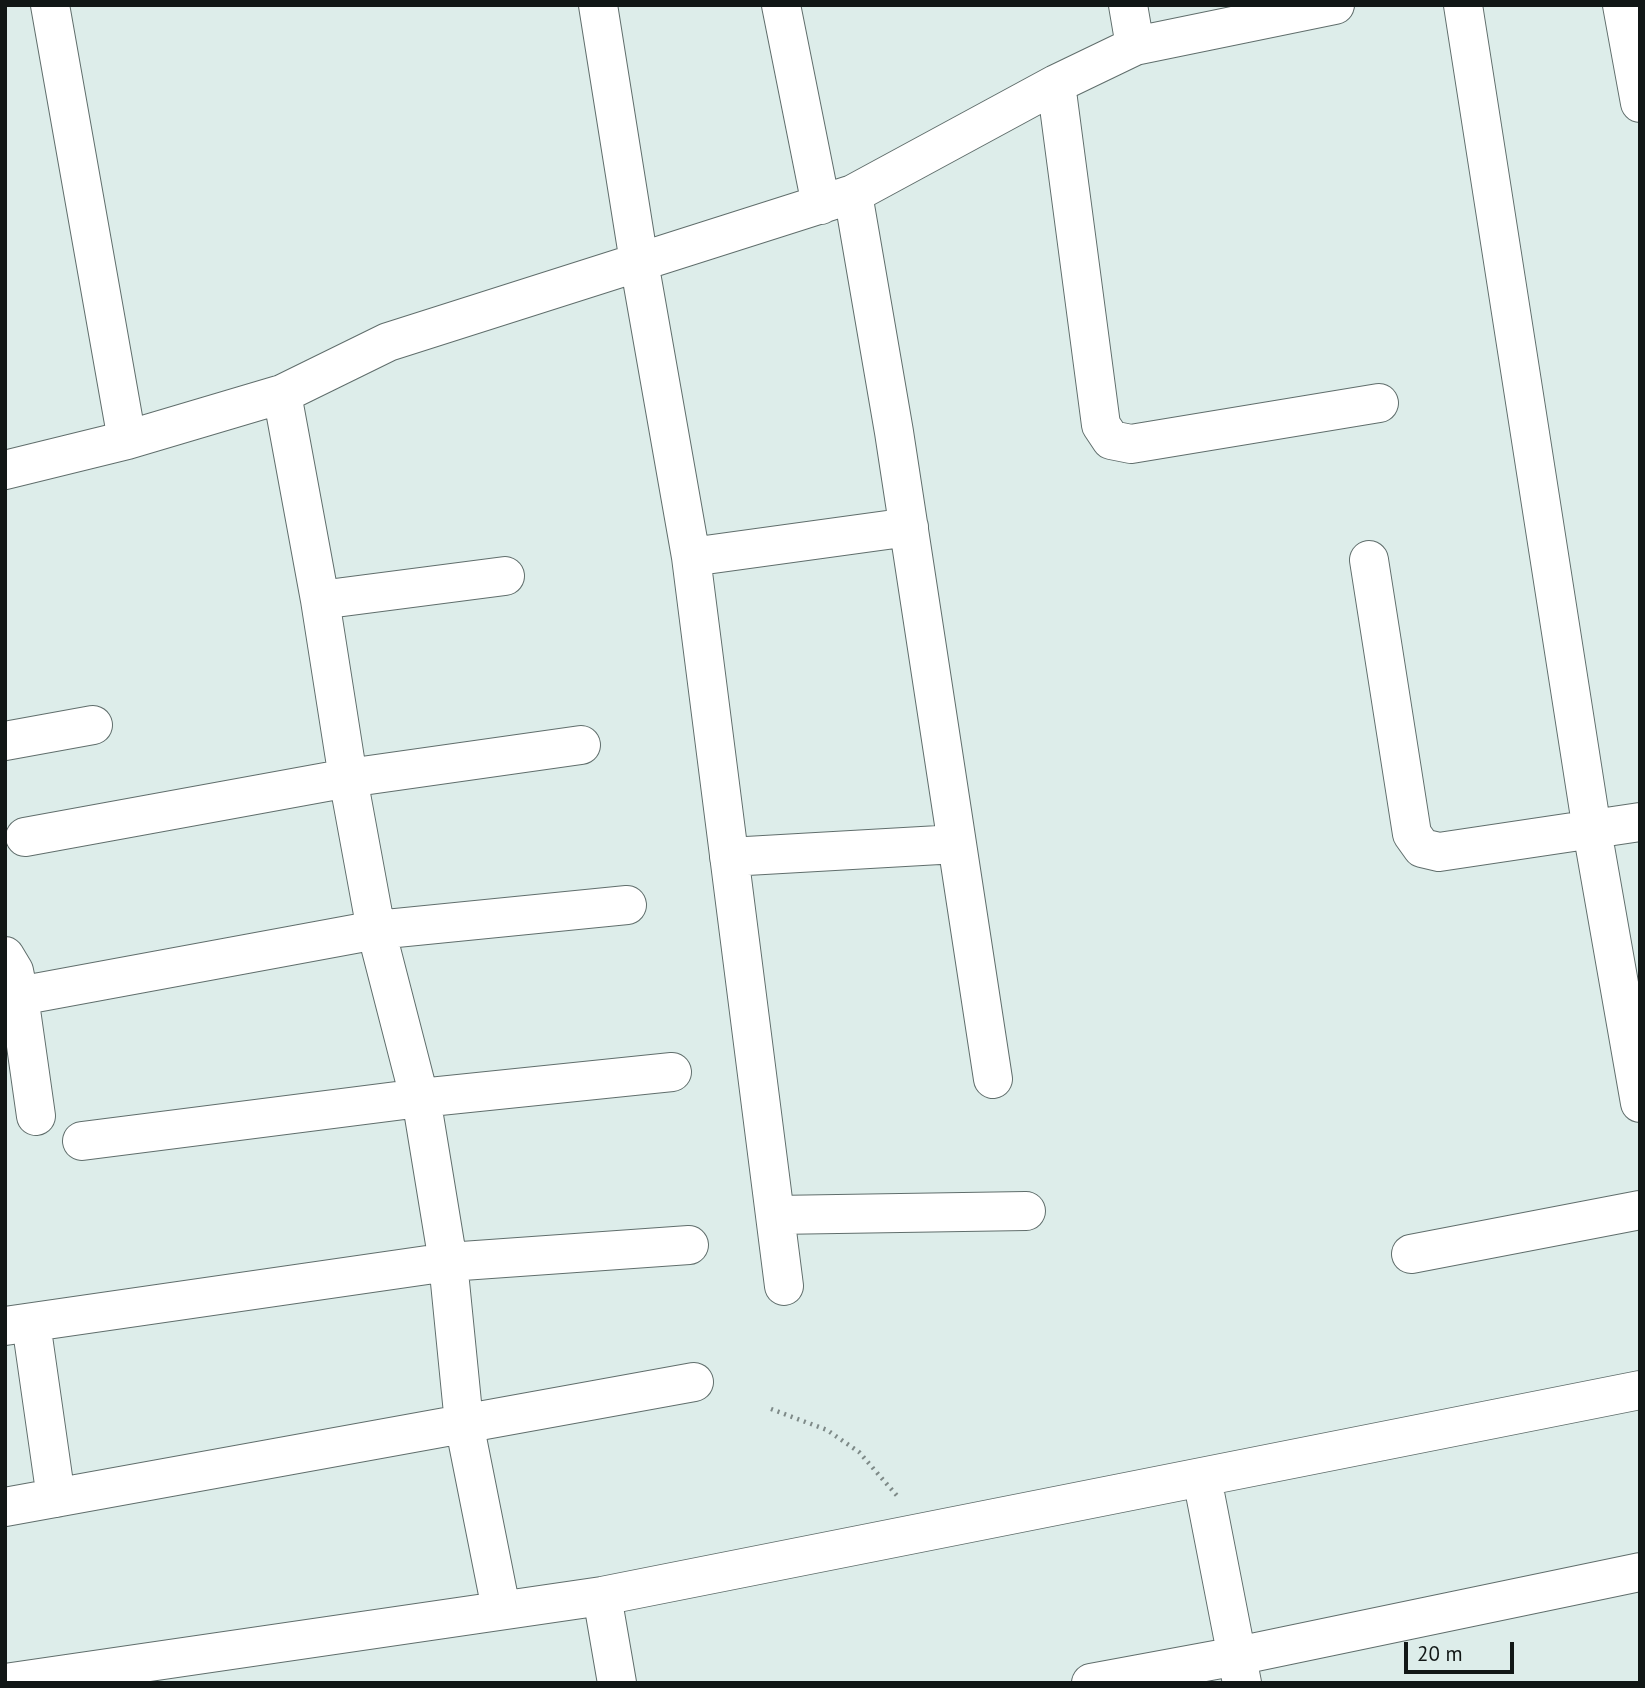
<!DOCTYPE html>
<html>
<head>
<meta charset="utf-8">
<style>
  body { margin:0 }
  #map { position:relative; width:1645px; height:1688px; overflow:hidden; background:#ddedea; font-family:"PT Sans",sans-serif }
  canvas { display:block }
  .frame { position:absolute; inset:0; border:7px solid #111716; pointer-events:none }
  .scale { position:absolute; left:1404px; top:1642px; width:110px; height:32px; box-sizing:border-box; border:4px solid #111716; border-top:0; padding-left:9px; font-size:21px; line-height:24px; white-space:nowrap; color:#111716; -webkit-text-stroke:5px #ddedea; paint-order:stroke }
</style>
</head>
<body>
<div id="map">
<canvas width="1645" height="1688"></canvas>
<div class="frame"></div>
<div class="scale">20 m</div>
</div>
<script>
const ctx = document.querySelector('canvas').getContext('2d');
ctx.lineJoin = 'round';
const shape = rows => new Path2D(rows.map(r => 'M' + r).join(''));
function stroke(path, color, width, dash) { ctx.strokeStyle = color; ctx.lineWidth = width; ctx.lineCap = dash ? 'butt' : 'round'; ctx.setLineDash(dash || []); ctx.stroke(path); }
const minor = shape([
  [50,5,127,440],
  [598,5,639,262,691,557,784,1286],
  [781,5,821,205],
  [1128,5,1135,46],
  [1463,5,1592,830,1640,1103],
  [1622,5,1640,103],
  [1056,84,1101,425,1111,440,1131,444,1379,403],
  [853,194,894,432,993,1079],
  [282,394,320,600,348,778,376,930,424,1116,448,1262,464,1423,501,1609],
  [5,470,127,440,282,394,388,342,853,194,1056,84,1135,46,1335,5],
  [691,557,909,527],
  [1369,560,1412,834,1422,848,1439,852,1640,822],
  [320,600,505,576],
  [5,741,93,725],
  [25,837,348,778,581,745],
  [729,857,957,844],
  [5,956,14,971,19,996,36,1116],
  [19,996,376,930,627,905],
  [82,1141,420,1098,672,1072],
  [775,1215,1026,1211],
  [1411,1254,1640,1210],
  [31,1323,56,1498],
  [5,1326,448,1262,689,1245],
  [1202,1478,1242,1683],
  [5,1507,694,1382],
  [602,1596,617,1683],
  [5,1683,602,1596,1640,1390],
  [1091,1683,1237,1656,1640,1572]
]);
stroke(minor, '#606e6c', 40);
stroke(shape([
  [771,1409,827,1430,859,1452,899,1498]
]), '#7e8a88', 4.5, [2, 5]);
stroke(minor, '#fff', 38);
</script>
</body>
</html>
